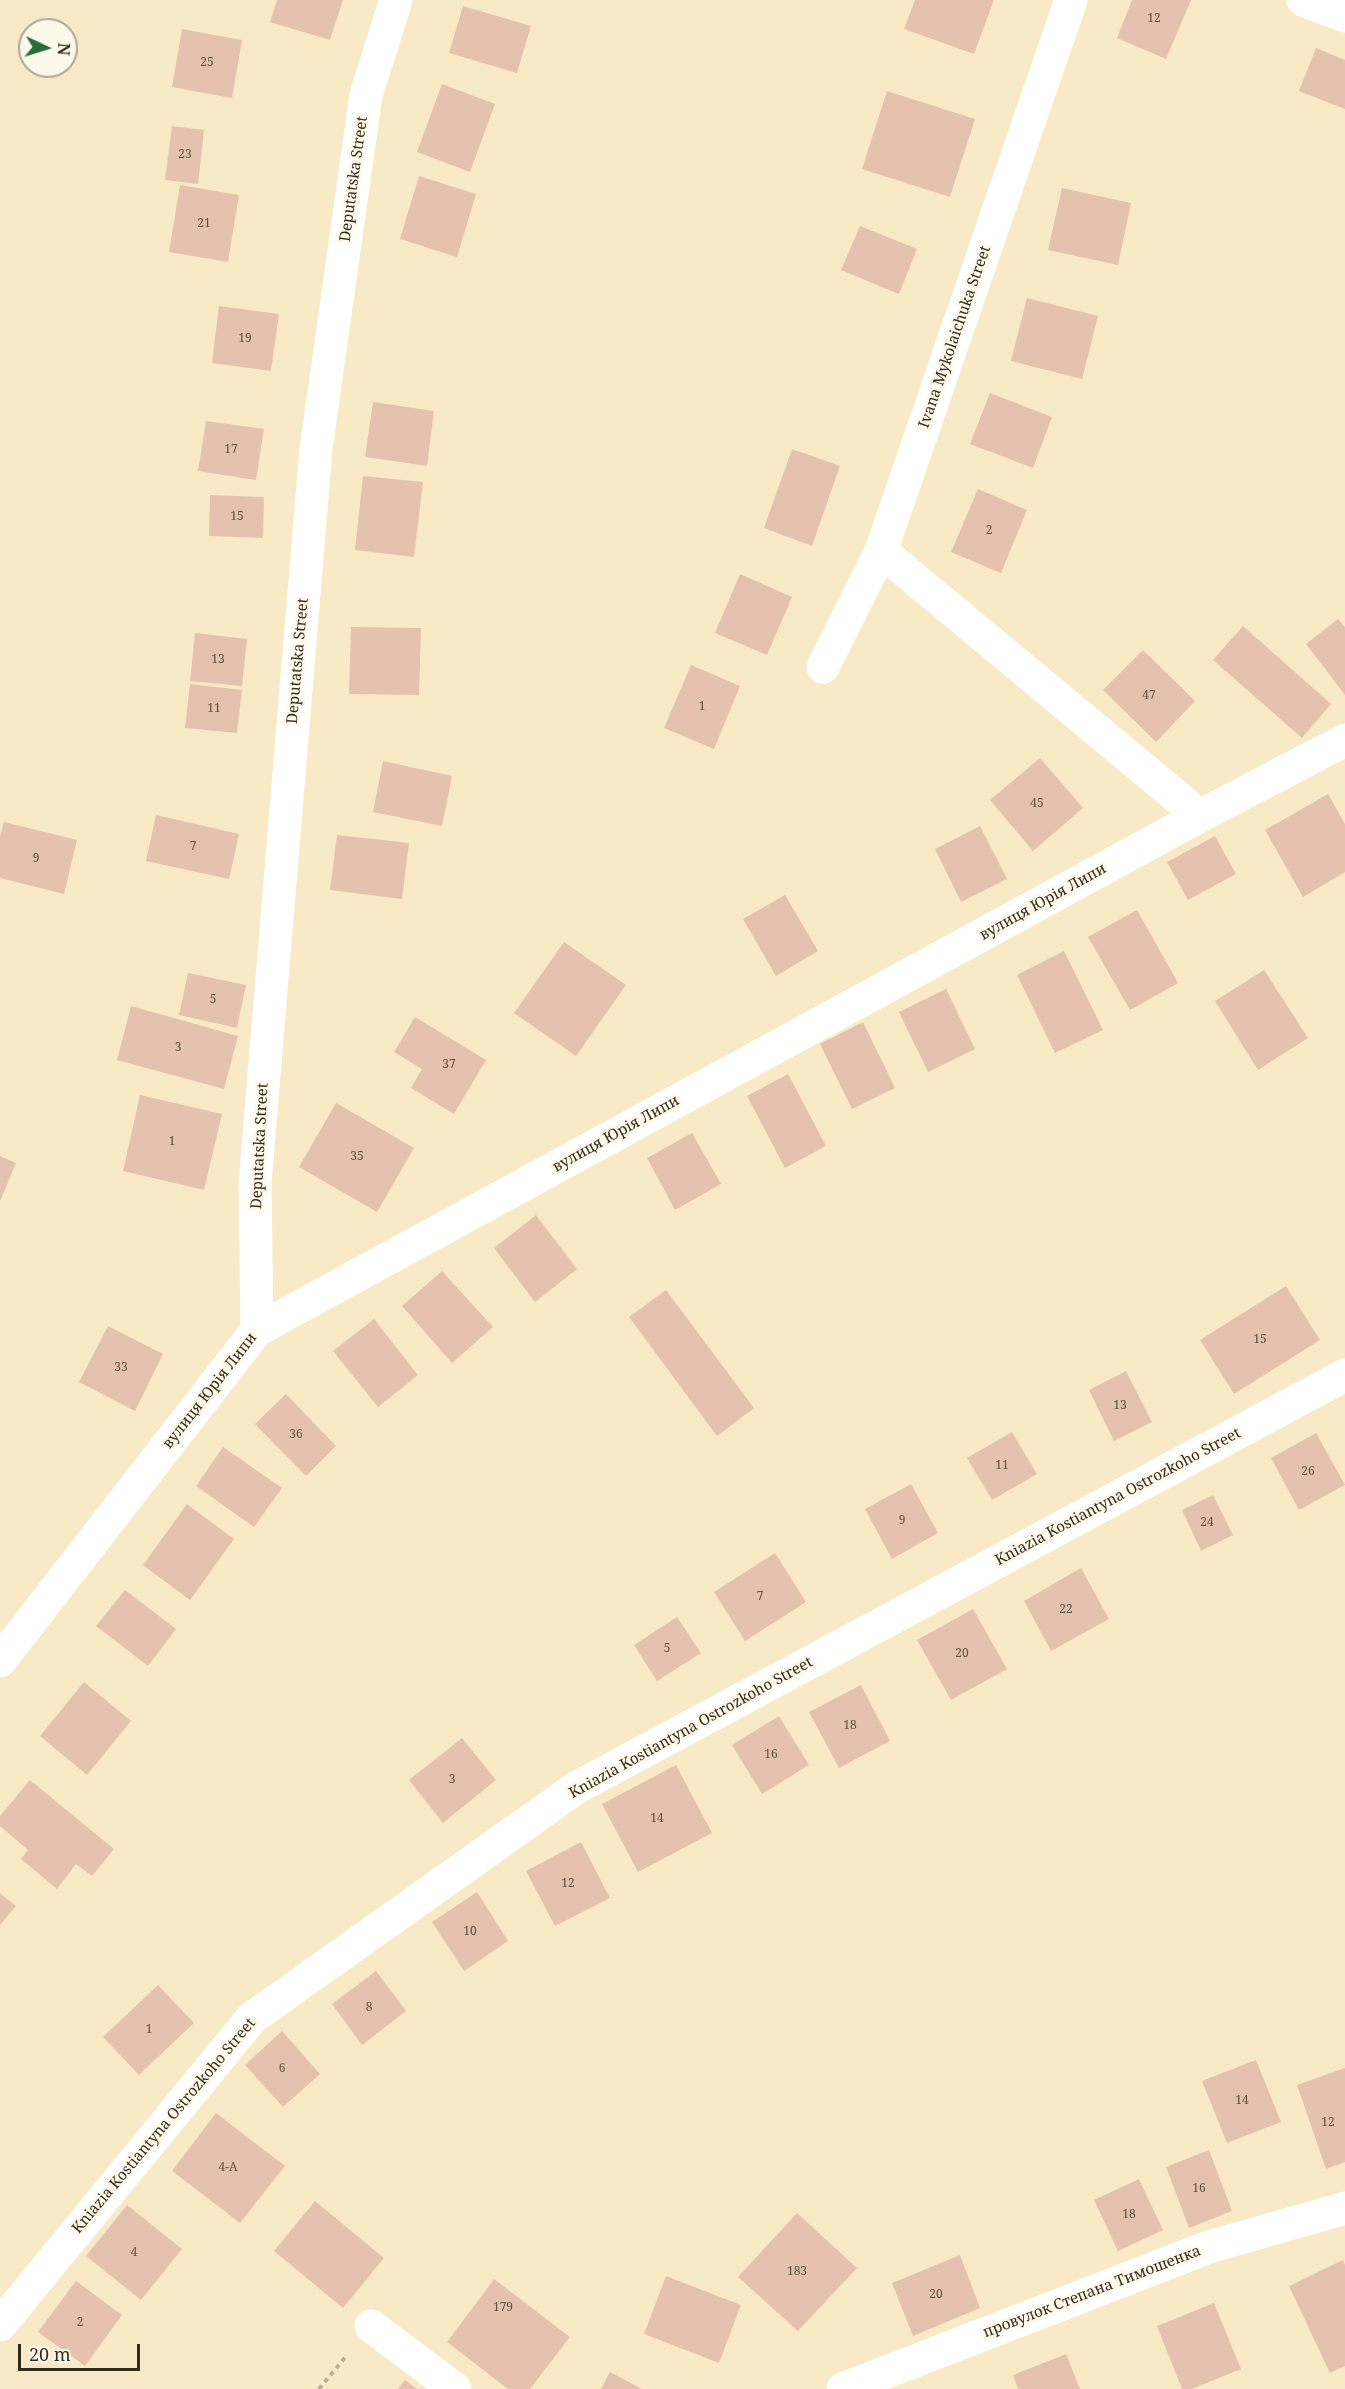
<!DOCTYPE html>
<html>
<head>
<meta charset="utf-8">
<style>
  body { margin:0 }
  #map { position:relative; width:1345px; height:2389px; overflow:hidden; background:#f9eac7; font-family:"Noto Serif",serif }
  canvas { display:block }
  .north { position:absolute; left:18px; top:18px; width:60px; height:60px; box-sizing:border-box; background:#fef8ea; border:2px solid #aca699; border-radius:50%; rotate:94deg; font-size:16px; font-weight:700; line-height:24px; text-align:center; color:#322c1f }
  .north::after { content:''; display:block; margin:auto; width:21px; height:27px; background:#256d3a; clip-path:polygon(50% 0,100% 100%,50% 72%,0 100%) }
  .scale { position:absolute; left:18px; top:2344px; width:122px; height:27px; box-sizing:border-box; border:3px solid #322c1f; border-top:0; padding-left:8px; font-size:18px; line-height:21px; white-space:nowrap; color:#322c1f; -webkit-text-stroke:4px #fef8ea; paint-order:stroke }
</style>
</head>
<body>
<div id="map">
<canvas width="1345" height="2389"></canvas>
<div class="north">N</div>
<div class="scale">20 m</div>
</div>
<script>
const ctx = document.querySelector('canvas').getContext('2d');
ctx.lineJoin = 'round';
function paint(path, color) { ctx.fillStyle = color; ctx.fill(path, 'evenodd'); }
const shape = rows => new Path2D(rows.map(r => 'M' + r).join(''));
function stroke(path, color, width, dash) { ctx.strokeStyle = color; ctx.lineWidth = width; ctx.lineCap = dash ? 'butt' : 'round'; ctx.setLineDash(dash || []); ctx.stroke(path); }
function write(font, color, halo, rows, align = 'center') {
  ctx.font = font + ' "Noto Serif",serif'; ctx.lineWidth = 6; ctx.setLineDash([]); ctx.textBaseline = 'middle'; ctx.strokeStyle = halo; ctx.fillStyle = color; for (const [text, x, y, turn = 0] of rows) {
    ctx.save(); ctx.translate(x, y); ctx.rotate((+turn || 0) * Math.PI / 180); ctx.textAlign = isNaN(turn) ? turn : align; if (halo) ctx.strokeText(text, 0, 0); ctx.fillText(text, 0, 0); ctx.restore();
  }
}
paint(shape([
  [277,0,343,0,330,40,270,22],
  [915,0,994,0,974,54,904,29],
  [1132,0,1191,0,1166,59,1117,38],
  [463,6,531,26,517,73,449,53],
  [182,29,242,40,232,98,172,87],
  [1316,48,1345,60,1345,109,1299,91],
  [442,84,495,104,470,172,417,152],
  [887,91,975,119,950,197,862,169],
  [172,126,204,130,198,184,165,180],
  [419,176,476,194,457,257,400,239],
  [180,185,239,195,228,262,169,252],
  [1062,188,1131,203,1118,265,1048,250],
  [860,226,917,249,899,294,841,270],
  [1027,298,1098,316,1082,379,1011,361],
  [219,306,279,314,271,371,212,363],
  [990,393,1052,417,1033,468,970,444],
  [373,402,434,411,427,466,365,457],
  [206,421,264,429,256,480,198,471],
  [792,449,840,466,812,546,764,528],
  [363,476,423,482,414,557,355,550],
  [978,489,1027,510,1001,573,951,552],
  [210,495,264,497,263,538,209,536],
  [740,574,792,597,767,655,715,633],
  [1338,619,1345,627,1345,695,1306,644],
  [1243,626,1331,704,1302,738,1213,660],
  [351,627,421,628,419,695,349,694],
  [195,633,247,639,242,686,190,681],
  [1143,650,1195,701,1156,742,1103,690],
  [691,665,740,686,714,749,664,728],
  [190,684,242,690,237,733,185,728],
  [1040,758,1083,808,1033,851,990,800],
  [383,761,452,776,442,826,373,812],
  [1328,794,1345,824,1345,872,1303,897,1265,830],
  [156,815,239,834,229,879,146,861],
  [4,822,77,840,64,894,0,878,0,837],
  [980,826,1007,879,961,902,935,849],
  [337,835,409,843,402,899,330,890],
  [1215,836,1236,874,1188,900,1167,862],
  [785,895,818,951,776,976,743,919],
  [1137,910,1178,983,1130,1010,1088,937],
  [564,942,626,985,576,1056,514,1013],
  [1064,951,1103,1030,1055,1053,1017,975],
  [1264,970,1308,1038,1258,1070,1215,1001],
  [188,973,246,985,237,1028,179,1015],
  [946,989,975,1049,928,1072,899,1012],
  [131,1006,238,1036,224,1089,117,1060],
  [415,1017,486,1060,454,1114,411,1088,422,1069,394,1052],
  [863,1022,895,1088,852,1109,820,1044],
  [788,1074,826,1146,785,1168,747,1096],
  [140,1095,222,1114,204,1190,123,1171],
  [336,1103,414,1148,377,1212,299,1167],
  [692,1133,721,1184,675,1210,647,1158],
  [0,1156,16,1163,0,1201],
  [536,1215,577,1269,535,1302,494,1248],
  [442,1271,493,1327,452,1363,402,1306],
  [1286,1286,1320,1340,1234,1394,1200,1340],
  [666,1290,754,1408,717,1436,629,1317],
  [374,1319,418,1375,378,1407,333,1351],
  [108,1326,163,1354,135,1411,79,1382],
  [1126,1371,1152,1422,1114,1441,1089,1390],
  [286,1394,336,1446,306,1476,255,1424],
  [1012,1432,1037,1474,992,1500,967,1458],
  [1316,1433,1345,1485,1299,1510,1271,1458],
  [223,1447,282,1488,254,1527,196,1486],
  [911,1484,938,1533,892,1559,865,1509],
  [1213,1495,1233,1535,1201,1551,1182,1510],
  [187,1504,234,1539,190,1600,143,1565],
  [775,1553,806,1602,745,1641,714,1592],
  [1081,1568,1109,1619,1051,1651,1024,1601],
  [125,1590,176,1629,148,1666,96,1626],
  [973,1609,1007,1669,951,1700,917,1640],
  [677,1617,701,1653,657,1681,634,1645],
  [84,1682,131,1721,87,1775,40,1736],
  [861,1685,890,1741,839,1768,809,1712],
  [779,1716,809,1765,762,1794,732,1745],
  [462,1738,496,1780,443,1823,409,1780],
  [676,1765,712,1833,638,1872,602,1804],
  [30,1780,114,1849,92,1876,76,1864,57,1889,21,1859,28,1850,0,1826,0,1816],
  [581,1842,610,1898,555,1926,526,1871],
  [477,1892,508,1941,464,1971,432,1922],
  [0,1893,16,1906,0,1925],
  [376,1971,406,2011,362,2045,332,2004],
  [158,1985,194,2023,139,2075,103,2037],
  [282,2031,320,2074,283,2107,245,2065],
  [1256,2060,1281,2122,1227,2143,1202,2081],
  [1345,2068,1345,2162,1326,2169,1297,2085],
  [216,2113,285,2166,240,2223,172,2171],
  [1209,2150,1232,2211,1189,2228,1166,2167],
  [1139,2179,1163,2230,1118,2251,1094,2200],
  [315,2201,384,2258,343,2308,274,2251],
  [127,2205,182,2249,141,2300,86,2256],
  [797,2213,857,2268,798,2331,738,2277],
  [960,2255,980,2308,913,2336,892,2283],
  [1343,2260,1345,2265,1345,2366,1330,2373,1289,2286],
  [666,2276,741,2305,719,2363,644,2334],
  [494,2279,570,2337,530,2389,508,2389,447,2342],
  [76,2281,122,2315,85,2366,38,2332],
  [1214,2303,1241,2369,1192,2389,1182,2389,1157,2326],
  [1066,2354,1080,2389,1018,2389,1013,2375],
  [610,2372,642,2389,601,2389],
  [405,2380,417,2389,398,2389]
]), '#e4c2ad');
stroke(shape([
  [319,2389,347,2355]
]), '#bdb094', 4, [4.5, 4.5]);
stroke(shape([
  [1303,0,1345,16],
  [881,551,1200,816],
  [823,667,881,551,1071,0],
  [257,1330,255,1183,316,449,366,95,396,0],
  [0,1661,257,1330,1200,816,1345,740],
  [0,2325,252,2018,576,1788,1345,1375],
  [371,2326,455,2389],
  [843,2389,1209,2247,1345,2208]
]), '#fff', 33);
write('12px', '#5e5242', null, [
  ["12",1154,19],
  ["25",207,63],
  ["23",185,155],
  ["21",204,224],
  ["19",245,339],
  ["17",231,450],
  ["15",237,517],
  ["2",989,531],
  ["13",218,660],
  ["47",1149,696],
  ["1",702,707],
  ["11",214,709],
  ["45",1037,804],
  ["7",193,847],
  ["9",36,859],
  ["5",213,1000],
  ["3",178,1048],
  ["37",449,1065],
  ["1",172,1142],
  ["35",357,1157],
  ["15",1260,1340],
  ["33",121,1368],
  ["13",1120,1406],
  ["36",296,1435],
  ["11",1002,1466],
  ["26",1308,1472],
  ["9",902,1521],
  ["24",1207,1523],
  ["7",760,1597],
  ["22",1066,1610],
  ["5",667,1649],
  ["20",962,1654],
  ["18",850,1726],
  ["16",771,1755],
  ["3",452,1780],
  ["14",657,1819],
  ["12",568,1884],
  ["10",470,1932],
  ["8",369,2008],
  ["1",149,2030],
  ["6",282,2069],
  ["14",1242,2101],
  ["12",1328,2123],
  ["4-А",228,2168],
  ["16",1199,2189],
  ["18",1129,2215],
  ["4",134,2253],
  ["183",797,2272],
  ["20",936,2295],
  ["179",503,2308],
  ["2",80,2323]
]);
write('15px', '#322c1f', '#fef8ea', [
  ["Deputatska Street",354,179,-82],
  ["Ivana Mykolaichuka Street",955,337,-71],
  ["Deputatska Street",298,661,-85],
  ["вулиця Юрія Липи",1043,902,-29],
  ["вулиця Юрія Липи",616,1134,-29],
  ["Deputatska Street",260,1146,-87],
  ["вулиця Юрія Липи",210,1391,-52],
  ["Kniazia Kostiantyna Ostrozkoho Street",1118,1497,-28],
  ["Kniazia Kostiantyna Ostrozkoho Street",691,1728,-29],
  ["Kniazia Kostiantyna Ostrozkoho Street",164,2126,-50],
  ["провулок Степана Тимошенка",1092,2292,-21]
]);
</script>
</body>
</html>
